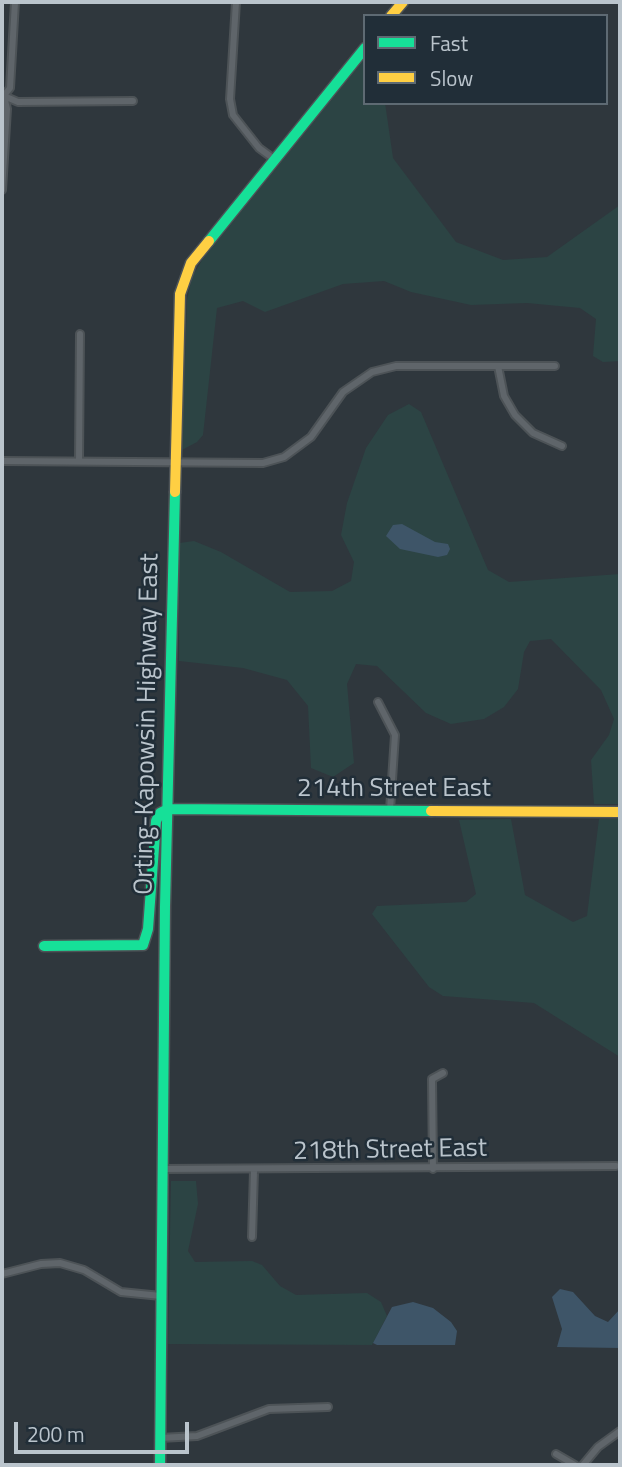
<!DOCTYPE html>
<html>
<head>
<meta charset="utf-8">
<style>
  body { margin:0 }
  #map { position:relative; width:622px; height:1467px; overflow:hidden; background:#2f373d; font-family:"Titillium Web",sans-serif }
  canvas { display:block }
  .frame { position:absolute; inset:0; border:4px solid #bac4cc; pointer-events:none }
  .legend { position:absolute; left:363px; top:14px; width:245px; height:91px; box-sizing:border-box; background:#212e38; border:2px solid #5e6a73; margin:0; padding:9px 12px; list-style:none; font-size:21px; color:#bac4cc }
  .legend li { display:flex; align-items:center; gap:14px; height:35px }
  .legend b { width:35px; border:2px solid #5e6a73 }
  .scale { position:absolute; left:14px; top:1422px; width:175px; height:32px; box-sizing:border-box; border:4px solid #bac4cc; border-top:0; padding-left:9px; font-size:21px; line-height:24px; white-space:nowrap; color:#bac4cc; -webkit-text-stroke:5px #212e38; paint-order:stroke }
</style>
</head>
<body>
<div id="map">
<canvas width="622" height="1467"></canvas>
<div class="frame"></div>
<ul class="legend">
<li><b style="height:9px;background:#16e098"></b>Fast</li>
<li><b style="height:9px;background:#ffcf43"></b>Slow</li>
</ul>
<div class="scale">200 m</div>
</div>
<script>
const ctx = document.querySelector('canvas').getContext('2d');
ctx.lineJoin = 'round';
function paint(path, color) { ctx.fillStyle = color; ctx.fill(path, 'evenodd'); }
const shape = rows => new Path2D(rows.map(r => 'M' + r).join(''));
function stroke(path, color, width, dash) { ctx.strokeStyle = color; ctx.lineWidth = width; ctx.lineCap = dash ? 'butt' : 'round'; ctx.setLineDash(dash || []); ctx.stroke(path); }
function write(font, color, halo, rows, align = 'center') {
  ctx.font = font + ' "Titillium Web",sans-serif'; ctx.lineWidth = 5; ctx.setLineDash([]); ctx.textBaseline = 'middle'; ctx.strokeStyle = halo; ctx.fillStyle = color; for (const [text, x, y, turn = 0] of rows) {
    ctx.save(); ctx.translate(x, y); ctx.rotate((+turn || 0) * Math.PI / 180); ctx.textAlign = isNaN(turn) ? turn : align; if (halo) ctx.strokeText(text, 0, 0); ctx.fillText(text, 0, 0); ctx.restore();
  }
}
paint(shape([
  [365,58,365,103,385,103,393,158,456,242,503,260,547,257,620,205,620,361,603,362,593,356,596,319,580,308,527,303,471,305,411,292,384,281,343,284,265,312,243,301,217,308,203,435,197,442,182,450,187,300,192,277,202,260],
  [409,404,421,412,488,570,509,582,620,574,620,804,594,804,591,760,609,735,614,719,601,690,551,639,530,641,524,652,518,689,504,707,484,719,451,724,426,713,377,666,356,664,347,684,354,763,333,777,311,768,308,706,287,680,243,668,179,661,179,543,194,541,221,552,290,592,332,591,351,581,354,562,341,535,347,503,366,448,388,415],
  [511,819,525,895,573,922,587,916,599,819,620,819,620,1057,534,1003,443,996,429,987,372,914,377,906,466,902,476,894,459,820],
  [171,1181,196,1181,198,1204,188,1251,195,1262,252,1261,262,1265,280,1286,296,1295,367,1293,381,1302,387,1316,372,1345,168,1344]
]), '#2c4444');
paint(shape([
  [402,524,435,542,448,544,450,549,447,555,438,557,400,549,386,536,393,525],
  [560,1289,573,1292,595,1316,608,1322,620,1309,620,1348,557,1347,562,1329,552,1297],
  [413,1302,433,1308,451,1322,457,1331,455,1345,377,1345,373,1343,392,1307]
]), '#3e5568');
const street = shape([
  [236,2,230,99,233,115,259,148,274,159],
  [4,96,18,102,133,101],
  [2,98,10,88,15,2],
  [2,190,7,109,4,96],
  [498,366,504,396,515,415,533,433,562,446],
  [2,461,263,463,284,457,311,437,343,392,372,372,396,366,555,366],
  [79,461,80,334],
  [378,702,395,735,390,810],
  [163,1169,616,1166],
  [433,1169,432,1079,443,1073],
  [252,1237,254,1171],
  [2,1274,41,1264,60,1263,84,1270,121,1292,161,1296],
  [160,1438,197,1436,269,1409,328,1407],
  [556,1454,575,1465],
  [583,1465,598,1447,620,1431]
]);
const fast = shape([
  [209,241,365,48],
  [44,946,143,945,148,929,156,821,160,813,168,809,431,811],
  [160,1465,165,906,175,492]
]);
const slow = shape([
  [391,16,403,2],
  [175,492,180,294,191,263,209,241],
  [431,811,620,812]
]);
stroke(street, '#4d5357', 10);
stroke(fast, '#4d5357', 13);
stroke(slow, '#4d5357', 13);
stroke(street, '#5f656a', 6);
stroke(fast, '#16e098', 10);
stroke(slow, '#ffcf43', 10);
write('26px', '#bac4cc', '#212e38', [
  ["Orting-Kapowsin Highway East",148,724,-89],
  ["214th Street East",394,790],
  ["218th Street East",390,1151,-1]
]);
</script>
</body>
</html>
